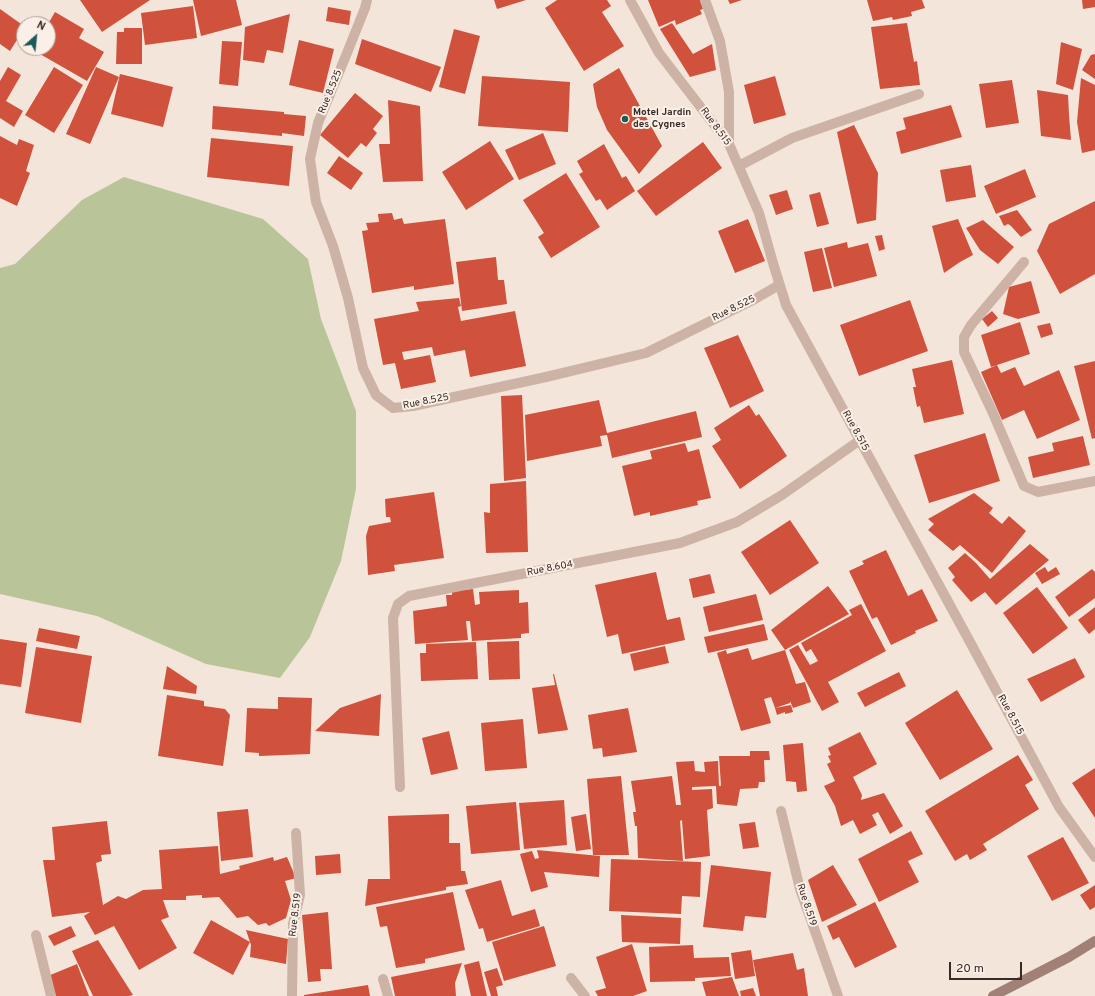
<!DOCTYPE html>
<html>
<head>
<meta charset="utf-8">
<style>
  body { margin:0 }
  #map { position:relative; width:1095px; height:996px; overflow:hidden; background:#f4e5da; font-family:Overpass,sans-serif }
  canvas { display:block }
  .north { position:absolute; left:16px; top:16px; width:40px; height:40px; box-sizing:border-box; background:#fbf0e7; border:1px solid #ada19a; border-radius:50%; rotate:27deg; font-size:11px; font-weight:700; line-height:16px; text-align:center; color:#382a27 }
  .north::after { content:''; display:block; margin:auto; width:14px; height:18px; background:#195d5b; clip-path:polygon(50% 0,100% 100%,50% 72%,0 100%) }
  .scale { position:absolute; left:949px; top:962px; width:73px; height:18px; box-sizing:border-box; border:2px solid #382a27; border-top:0; padding-left:5px; font-size:12px; line-height:14px; white-space:nowrap; color:#382a27; -webkit-text-stroke:3px #fbf0e7; paint-order:stroke }
</style>
</head>
<body>
<div id="map">
<canvas width="1095" height="996"></canvas>
<div class="north">N</div>
<div class="scale">20 m</div>
</div>
<script>
const ctx = document.querySelector('canvas').getContext('2d');
ctx.lineJoin = 'round';
function paint(path, color) { ctx.fillStyle = color; ctx.fill(path, 'evenodd'); }
const shape = rows => new Path2D(rows.map(r => 'M' + r).join(''));
function stroke(path, color, width, dash) { ctx.strokeStyle = color; ctx.lineWidth = width; ctx.lineCap = dash ? 'butt' : 'round'; ctx.setLineDash(dash || []); ctx.stroke(path); }
function write(font, color, halo, rows, align = 'center') {
  ctx.font = font + ' Overpass,sans-serif'; ctx.lineWidth = 4; ctx.setLineDash([]); ctx.textBaseline = 'middle'; ctx.strokeStyle = halo; ctx.fillStyle = color; for (const [text, x, y, turn = 0] of rows) {
    ctx.save(); ctx.translate(x, y); ctx.rotate((+turn || 0) * Math.PI / 180); ctx.textAlign = isNaN(turn) ? turn : align; if (halo) ctx.strokeText(text, 0, 0); ctx.fillText(text, 0, 0); ctx.restore();
  }
}
paint(shape([
  [124,177,263,219,308,259,321,319,356,411,356,489,341,561,310,637,280,678,206,664,97,616,0,594,0,268,15,264,82,200]
]), '#bac499');
paint(shape([
  [80,0,150,0,102,32],
  [193,0,236,0,242,25,201,36],
  [494,0,526,0,497,9],
  [557,0,607,0,611,6,602,12,624,46,584,71,545,8],
  [648,0,700,0,703,9,700,10,702,14,676,25,675,20,659,27],
  [728,0,742,0,730,4],
  [867,0,922,0,925,8,911,12,912,16,893,20,892,17,873,21],
  [1082,0,1095,0,1095,7,1083,9],
  [193,6,197,38,145,45,141,13],
  [328,7,351,11,349,25,326,21],
  [0,9,24,26,24,29,10,51,0,44],
  [55,12,84,29,79,38,104,52,87,81,33,50,34,48,48,48,48,24],
  [290,14,283,53,267,50,264,63,243,60,245,27],
  [672,23,693,54,712,44,716,70,690,77,660,29],
  [907,23,914,62,917,61,920,85,880,89,871,27],
  [124,28,142,28,142,64,116,64,117,32,124,32],
  [454,29,480,36,465,94,439,87],
  [362,39,441,67,431,92,355,64],
  [299,40,334,49,323,93,289,85],
  [222,41,242,42,238,86,219,84],
  [1061,42,1082,49,1073,90,1056,84],
  [1095,54,1095,79,1082,70,1091,55],
  [8,67,21,75,6,101,23,111,14,127,0,118,0,81],
  [54,67,83,85,54,133,25,115],
  [96,67,119,77,90,144,66,134],
  [619,68,662,146,639,174,607,130,597,107,593,84],
  [120,74,173,87,163,127,111,114],
  [482,76,570,82,568,132,478,126],
  [775,76,786,115,754,124,744,85],
  [1081,78,1095,85,1095,150,1082,153,1077,122],
  [1012,80,1019,123,986,128,979,84],
  [1037,90,1068,95,1069,115,1071,140,1041,136],
  [355,93,383,116,373,129,377,133,366,147,361,143,348,158,320,135],
  [388,100,420,106,423,181,383,182,379,144,390,144],
  [951,105,962,137,901,154,896,132,906,129,903,118],
  [213,106,284,112,284,114,306,116,304,136,282,133,282,136,212,129],
  [854,125,878,173,876,220,857,224,837,132],
  [543,133,556,164,519,180,505,150],
  [0,136,17,145,19,139,34,145,26,171,30,173,17,206,0,198],
  [211,138,293,146,289,186,207,177],
  [490,141,514,179,466,210,442,172],
  [703,142,722,168,656,216,637,191],
  [604,144,622,178,626,176,635,191,607,210,600,199,596,201,579,174,583,172,577,161],
  [339,156,363,173,351,190,327,173],
  [971,165,976,197,946,202,940,170],
  [1025,169,1036,197,996,214,984,186],
  [566,173,600,227,551,258,538,237,544,233,523,200],
  [787,190,793,209,776,215,769,195],
  [820,192,829,224,817,227,809,195],
  [1095,201,1095,274,1060,294,1037,251,1049,224],
  [1017,210,1032,230,1021,237,1011,226,1008,224,1004,226,999,216],
  [392,213,394,220,402,218,404,224,445,219,454,284,414,290,414,286,372,293,362,231,368,230,366,223,379,222,378,214],
  [748,219,765,261,735,273,718,231],
  [958,219,973,255,960,262,944,273,932,226],
  [983,220,1014,247,998,264,980,250,966,228],
  [882,235,885,249,879,251,875,236],
  [847,242,848,248,868,243,877,276,834,287,824,248],
  [822,248,832,288,813,292,804,252],
  [496,257,498,280,504,280,507,304,462,311,456,262],
  [1031,281,1040,313,1018,319,1003,314,1009,287],
  [459,298,461,306,458,307,461,321,515,311,526,366,470,377,465,350,434,356,432,347,402,352,404,360,430,355,436,382,401,389,395,363,383,365,374,319,419,311,416,302],
  [910,300,928,351,859,376,840,325],
  [992,311,998,318,988,327,982,319],
  [1020,322,1030,354,991,367,981,335],
  [1050,323,1053,334,1041,338,1037,326],
  [738,335,764,391,730,408,704,348],
  [952,360,964,414,924,423,920,406,917,407,913,387,916,387,912,369],
  [1095,361,1095,438,1092,439,1074,366],
  [997,365,1001,373,1015,367,1024,386,1059,370,1080,420,1037,439,1024,410,1002,420,981,372],
  [522,395,526,478,504,481,501,396],
  [599,400,607,433,696,411,702,437,612,458,607,435,600,436,602,446,527,461,525,415],
  [749,405,756,416,759,414,787,456,740,489,712,446,721,440,714,428],
  [985,433,1000,481,929,503,914,455],
  [1083,436,1090,465,1033,478,1028,457,1054,451,1052,443],
  [685,443,688,452,699,449,711,498,697,501,698,505,650,516,650,512,634,516,622,466,652,459,650,451],
  [526,481,528,552,486,553,484,512,490,513,490,484],
  [434,492,444,558,394,565,395,571,368,575,366,536,369,526,391,522,390,517,386,517,385,499],
  [974,493,993,508,989,513,1002,524,1009,516,1026,531,992,573,960,545,953,551,928,530,934,524,928,519],
  [790,520,819,563,770,595,741,552],
  [1030,544,1049,560,996,605,985,592,971,602,952,580,955,577,948,568,965,553,976,563,990,579],
  [886,550,908,596,922,589,938,621,915,631,916,633,891,645,877,617,872,619,849,571,864,564,862,561],
  [1045,567,1048,572,1056,567,1060,574,1042,584,1035,573],
  [1092,569,1095,572,1095,598,1069,617,1055,597],
  [656,572,667,620,680,617,685,640,622,654,618,634,607,637,595,585],
  [710,574,715,593,693,598,689,579],
  [828,586,849,614,785,650,771,630],
  [1037,587,1068,628,1033,654,1003,613],
  [473,589,475,605,480,604,479,592,519,590,519,603,528,602,529,633,521,634,521,638,472,641,470,621,466,621,468,640,415,644,413,611,447,606,446,595,452,595,452,591],
  [756,594,763,620,709,632,703,607],
  [861,604,886,651,828,682,839,702,822,711,789,650,798,645,810,665,818,661,811,649,806,652,801,643,852,615,849,610],
  [1095,607,1095,629,1089,634,1078,620],
  [764,624,768,640,708,653,704,637],
  [39,628,80,636,77,649,36,641],
  [0,639,27,643,21,687,0,684],
  [519,641,520,679,489,680,487,642],
  [476,642,478,679,421,681,420,653,426,653,426,644],
  [665,646,669,663,634,671,630,654],
  [36,647,92,656,81,723,25,713],
  [748,648,752,660,785,650,796,684,805,682,811,702,793,708,790,701,790,703,775,708,771,697,764,699,771,723,741,731,717,653,726,650,727,654],
  [1075,658,1085,677,1041,702,1027,679],
  [167,666,197,686,196,694,163,689],
  [899,672,906,686,865,707,857,693],
  [553,674,554,674,568,730,538,734,532,688,555,685],
  [957,690,993,749,940,780,905,723],
  [381,694,379,736,315,731,340,708],
  [167,695,204,701,204,706,225,709,230,715,223,766,158,756],
  [278,697,312,698,310,754,259,756,259,753,245,752,247,708,278,709],
  [791,705,793,712,785,714,785,712,777,715,775,708],
  [628,708,637,752,603,757,602,748,593,749,588,715],
  [523,719,527,768,485,771,481,723],
  [449,731,458,769,431,775,422,738],
  [860,732,877,764,853,777,862,795,861,800,884,793,903,826,890,834,878,812,872,815,877,825,860,834,853,820,841,826,835,806,824,786,835,781,827,764,831,762,828,756,831,755,828,748],
  [803,743,807,791,797,792,796,782,786,781,783,745],
  [750,751,769,751,770,760,764,760,765,782,759,782,758,788,740,789,737,806,717,804,716,786,692,787,692,790,712,789,713,808,707,810,710,856,685,859,682,820,680,821,683,861,638,858,637,826,635,826,633,812,636,812,631,781,672,776,676,805,681,805,676,762,694,761,695,771,705,772,704,762,718,761,719,786,721,786,719,756,750,756],
  [1018,755,1033,780,1025,785,1039,809,983,844,987,850,970,860,967,854,955,861,925,811],
  [1095,768,1095,818,1072,783],
  [621,776,629,855,593,855,587,779],
  [564,800,567,845,524,849,519,803],
  [516,802,520,850,471,854,466,806],
  [248,809,253,857,221,861,217,812],
  [449,814,449,843,460,843,461,871,465,871,468,884,446,887,446,890,365,906,368,879,390,879,388,816],
  [586,814,591,849,576,851,571,817],
  [107,821,111,854,101,855,102,861,96,863,103,905,118,896,126,899,143,890,162,889,159,850,218,846,220,874,240,869,239,866,273,857,274,861,287,857,296,878,285,881,291,900,286,918,269,926,266,923,258,925,248,916,237,918,219,897,202,898,202,895,186,896,186,900,163,900,169,917,161,920,177,948,139,970,114,926,95,935,84,916,90,912,52,917,43,860,55,860,52,827],
  [755,822,759,847,743,849,739,824],
  [911,831,923,854,908,861,919,882,879,902,858,859],
  [1063,837,1089,883,1052,901,1027,856],
  [537,850,600,856,599,877,544,872,548,887,531,892,520,854,532,851,535,859,539,858],
  [340,854,341,873,316,875,315,856],
  [611,859,701,862,700,897,682,896,681,914,609,911],
  [711,865,771,872,766,918,745,916,743,931,703,927],
  [833,865,857,905,822,922,808,880],
  [501,880,512,916,535,909,540,926,487,942,483,928,479,929,465,890],
  [1095,885,1095,907,1090,910,1080,895],
  [453,892,465,950,425,959,425,963,396,968,387,926,380,927,376,907],
  [875,902,897,947,855,968,839,937,833,940,827,926],
  [328,912,332,969,320,969,321,981,308,982,302,915],
  [621,915,681,918,680,944,622,942],
  [211,920,250,942,233,975,193,953],
  [71,926,76,936,54,946,48,936],
  [544,926,556,966,504,981,492,942],
  [246,930,288,939,286,964,250,957,251,945],
  [98,940,133,995,129,996,93,996,72,951],
  [632,944,647,991,633,996,598,996,595,991,606,988,596,957],
  [693,945,694,958,729,957,731,976,695,978,695,981,650,982,649,947],
  [751,950,755,976,735,979,731,953],
  [793,953,797,970,804,968,808,996,760,996,753,960],
  [479,961,487,996,471,996,464,965],
  [462,963,455,983,456,996,395,996,391,977],
  [77,964,89,996,56,996,48,976],
  [497,968,503,985,496,987,498,996,491,996,484,972],
  [732,977,739,996,706,996,702,982],
  [368,985,370,996,304,996,304,995],
  [753,988,756,996,741,996,740,991]
]), '#d0513c');
stroke(shape([
  [367,0,365,8,345,58,318,123,310,159,316,202,333,246,348,298,363,368,376,395,393,408,413,406,546,377,646,353,755,299,779,285],
  [630,0,659,53,729,144,759,213,773,263,786,305,970,642,1059,807,1095,857],
  [705,0,720,41,729,92,729,144],
  [739,166,792,138,919,94],
  [1024,262,971,325,964,337,964,352,992,411,1024,486,1038,492,1095,481],
  [400,787,393,618,398,604,409,596,680,543,737,522,782,495,860,440],
  [781,811,800,889,838,996],
  [36,935,51,996],
  [571,978,585,996],
  [383,979,388,996],
  [292,996,293,924,300,895,296,833]
]), '#cdb3a5', 10);
stroke(shape([
  [993,996,1069,957,1095,941]
]), '#a18176', 10);
for (const [x, y, r, color] of [
  [625,119,4,"#195d5b"]
]) { const dot = new Path2D(); dot.arc(x, y, r, 0, 2 * Math.PI); ctx.fillStyle = color; ctx.fill(dot); stroke(dot, '#fbf0e7', 1.5); }
write('10px', '#382a27', '#fbf0e7', [
  ["Rue 8.525",331,92,-68],
  ["Rue 8.515",715,127,54],
  ["Rue 8.525",734,309,-26],
  ["Rue 8.525",426,402,-11],
  ["Rue 8.515",855,431,61],
  ["Rue 8.604",550,569,-11],
  ["Rue 8.515",1010,715,62],
  ["Rue 8.519",806,905,72],
  ["Rue 8.519",296,915,-83]
]);
write('bold 10px', '#382a27', '#fbf0e7', [
  ["Motel Jardin",633,113],
  ["des Cygnes",633,125]
], 'left');
</script>
</body>
</html>
